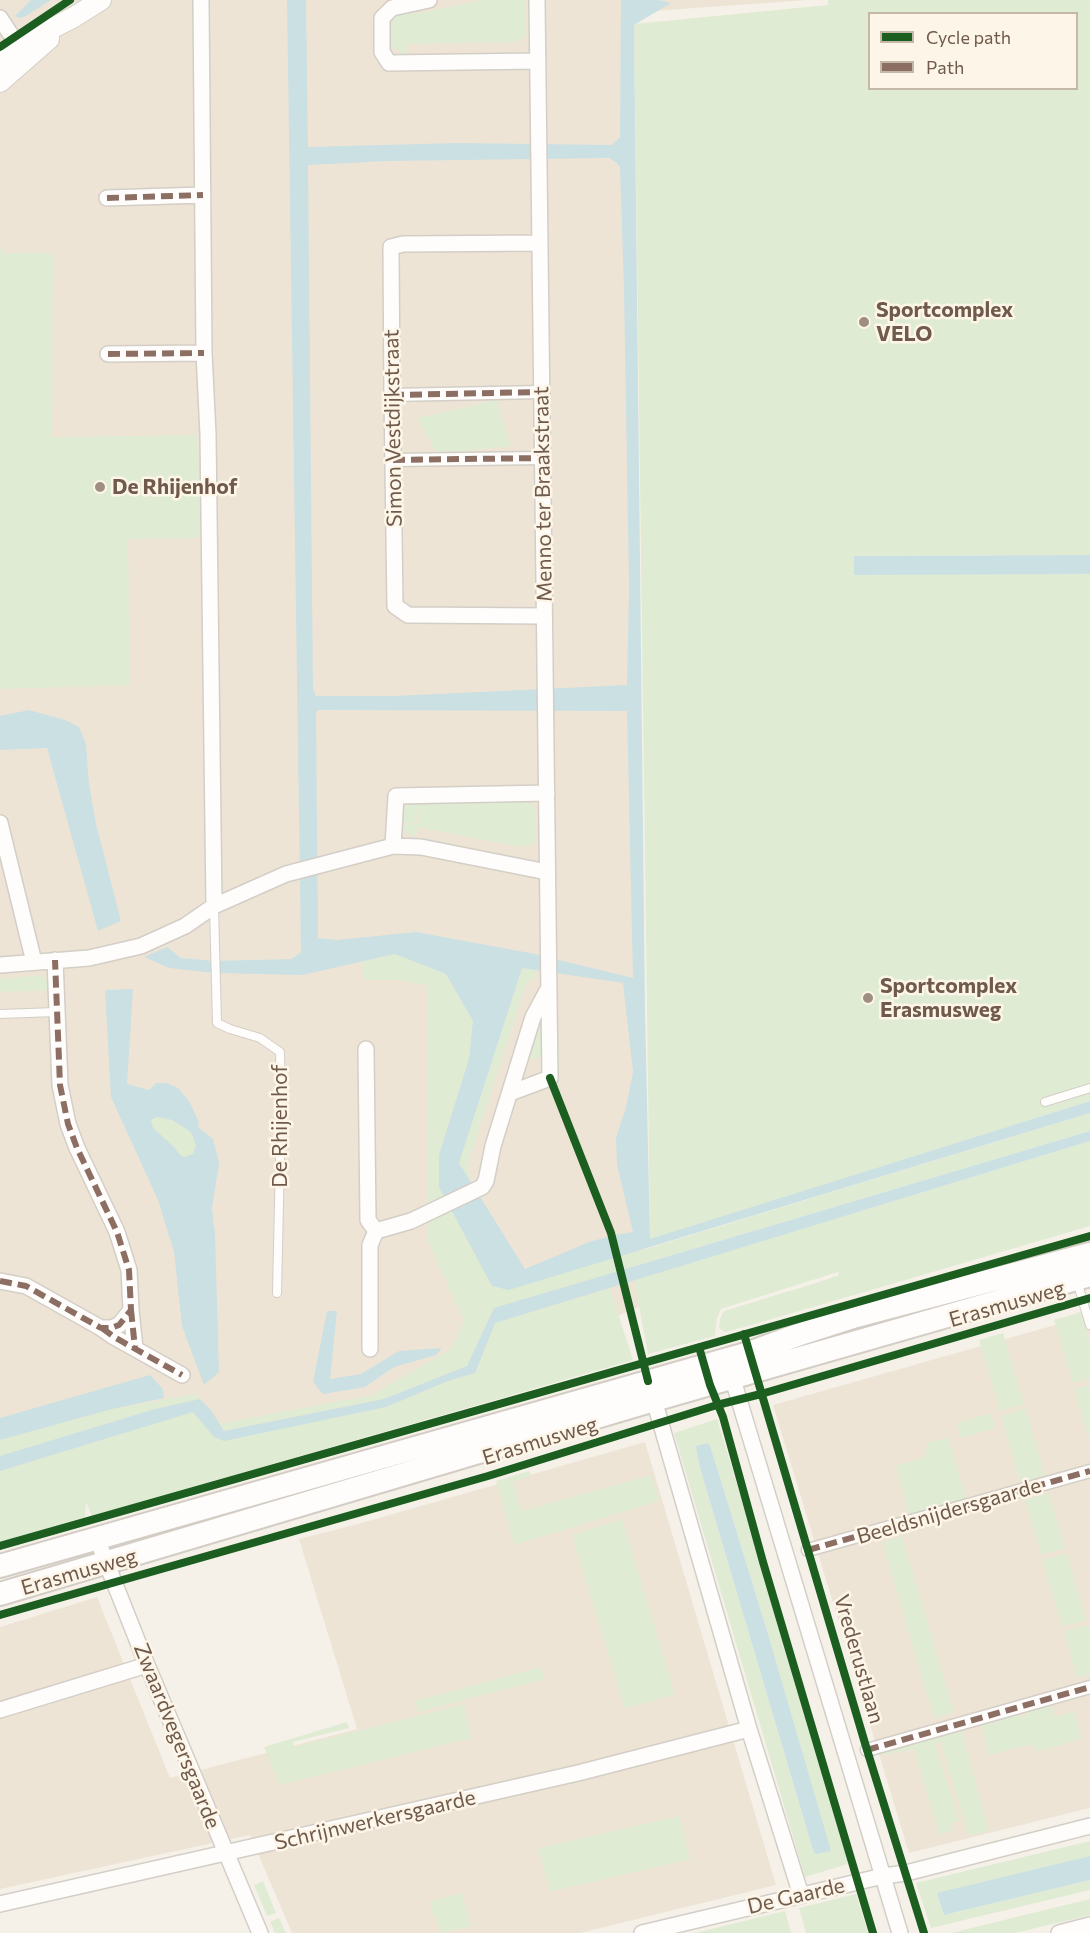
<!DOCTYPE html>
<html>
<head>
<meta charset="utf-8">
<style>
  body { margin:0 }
  #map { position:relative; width:1090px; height:1933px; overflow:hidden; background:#f5f1e8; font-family:Commissioner,sans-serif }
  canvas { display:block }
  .legend { position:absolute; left:868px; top:12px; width:210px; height:78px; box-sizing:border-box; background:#fdf6e8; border:2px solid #c4b8a9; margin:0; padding:8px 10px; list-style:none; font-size:18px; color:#6f5a4b }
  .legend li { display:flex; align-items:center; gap:12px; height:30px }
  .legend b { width:30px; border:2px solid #c4b8a9 }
</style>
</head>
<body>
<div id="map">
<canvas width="1090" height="1933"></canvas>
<ul class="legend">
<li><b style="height:8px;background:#1b5e20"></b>Cycle path</li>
<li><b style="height:8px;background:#8d6e63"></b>Path</li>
</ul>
</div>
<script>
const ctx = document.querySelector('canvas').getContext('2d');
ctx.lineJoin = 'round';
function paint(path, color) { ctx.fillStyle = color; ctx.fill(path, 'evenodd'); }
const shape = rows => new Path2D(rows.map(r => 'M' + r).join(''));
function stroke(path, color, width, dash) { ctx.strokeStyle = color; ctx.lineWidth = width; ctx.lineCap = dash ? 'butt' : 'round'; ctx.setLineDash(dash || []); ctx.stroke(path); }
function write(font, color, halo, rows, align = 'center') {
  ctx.font = font + ' Commissioner,sans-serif'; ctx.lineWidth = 5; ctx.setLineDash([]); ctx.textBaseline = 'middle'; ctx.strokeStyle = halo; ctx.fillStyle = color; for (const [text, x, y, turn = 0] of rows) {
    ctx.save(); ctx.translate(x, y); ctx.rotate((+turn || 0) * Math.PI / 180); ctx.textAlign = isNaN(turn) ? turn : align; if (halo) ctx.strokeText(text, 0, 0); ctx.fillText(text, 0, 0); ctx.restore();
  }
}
paint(shape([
  [0,0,808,0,625,13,643,1305,402,1409,0,1515],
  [1090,1315,1090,1808,909,1853,773,1405],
  [645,1442,776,1885,580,1933,292,1933,250,1835,0,1889,0,1627,97,1597,170,1778,357,1729,299,1539,358,1524]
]), '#eee4d6');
paint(shape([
  [484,0,525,0,525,35,523,39,512,42,407,44,407,54,404,55,389,44,389,25,396,16,404,11,412,10,414,14],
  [828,0,1090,0,1090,555,855,556,854,574,1090,574,1090,1101,650,1240,634,24,828,5],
  [870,14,1076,14,1076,88,870,88],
  [0,247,4,253,53,253,52,437,198,435,200,536,198,536,197,538,128,539,130,685,0,689],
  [497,400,501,413,499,417,502,417,511,446,437,454,417,418],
  [405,802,526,802,531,804,535,809,535,839,533,844,521,847,418,827,415,838,405,832,402,825,420,824,420,807,418,808,418,823,402,823,402,807],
  [395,954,446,974,473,1020,469,1059,439,1155,491,1286,649,1248,1090,1113,1090,1131,494,1308,467,1366,384,1399,223,1431,218,1424,371,1395,451,1349,464,1321,427,1239,428,985,398,980,364,980,362,961],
  [522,967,537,970,533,981,528,981,523,994,469,1160,468,1167,470,1182,459,1163],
  [43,975,50,983,51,990,0,992,0,979],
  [542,1019,542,1056,529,1060,540,1021],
  [157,1117,172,1120,187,1129,192,1134,196,1146,193,1154,184,1157,180,1155,174,1147,153,1128,151,1120],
  [1090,1141,1090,1226,748,1326,725,1332,719,1328,720,1319,724,1311,819,1282,839,1275,838,1272,721,1309,717,1318,715,1336,648,1354,634,1280],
  [610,1288,633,1360,92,1516,86,1502,85,1517,0,1542,0,1471,193,1412,214,1437,386,1407,448,1381,475,1373,495,1323],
  [1081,1312,1090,1343,1090,1378,1073,1383,1054,1320],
  [1003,1333,1024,1404,1000,1411,979,1340],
  [1090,1385,1090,1444,1074,1389],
  [195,1394,200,1399,155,1409,0,1456,0,1440,112,1409],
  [1026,1408,1045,1476,1020,1483,1001,1416],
  [991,1413,995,1428,961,1438,957,1423],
  [717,1419,822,1763,848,1864,805,1877,674,1433],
  [707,1443,710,1445,768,1634,830,1851,814,1853,812,1847,700,1468],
  [948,1437,967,1499,909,1515,896,1466,924,1457,928,1443],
  [529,1471,531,1476,513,1482,522,1511,651,1475,659,1501,514,1545,496,1481],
  [1049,1493,1065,1548,1041,1555,1025,1500],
  [622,1519,675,1694,625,1709,572,1535],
  [902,1536,954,1712,934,1718,882,1542],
  [1067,1553,1086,1620,1062,1627,1042,1560],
  [1088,1625,1090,1632,1090,1674,1077,1678,1064,1631],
  [541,1667,544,1679,418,1712,415,1701],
  [464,1704,472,1738,279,1785,264,1747,347,1722,349,1728,293,1742,294,1747],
  [1051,1705,1055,1717,1074,1711,1082,1739,1035,1752,1034,1746,1028,1745,989,1755,980,1721,1019,1712,1021,1717,1026,1716,1025,1711],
  [961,1728,989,1831,969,1836,940,1741,935,1743,959,1821,950,1823,952,1831,939,1834,914,1749,883,1755,881,1751],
  [679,1816,690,1859,550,1892,538,1848],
  [1090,1841,1090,1856,938,1894,944,1915,1090,1880,1090,1890,931,1928,916,1883],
  [263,1881,276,1913,267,1916,254,1885],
  [462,1893,471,1926,442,1933,429,1902],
  [856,1894,868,1933,806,1933,799,1908],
  [1090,1899,1090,1915,1015,1933,951,1933],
  [785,1911,791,1933,695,1933],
  [279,1918,286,1933,275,1933,270,1922]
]), '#e0ebd4');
paint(shape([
  [31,0,51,0,24,17,19,18,15,16],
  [287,0,306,0,308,147,456,143,612,145,620,137,621,0,659,0,671,3,634,25,645,1008,650,1239,1090,1101,1090,1113,509,1290,492,1286,439,1187,439,1155,469,1059,473,1021,446,974,395,954,302,975,215,973,169,968,144,957,167,947,181,958,214,961,292,959,301,952],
  [609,158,617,163,620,167,624,290,629,588,627,685,395,696,316,696,313,689,308,165,388,161],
  [318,710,627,711,633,978,530,953,416,932,337,940,318,938,316,714],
  [522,968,623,983,633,1072,626,1107,616,1138,617,1165,633,1232,614,1235,589,1242,525,1269,459,1163],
  [1090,555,1090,574,854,575,854,556],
  [29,710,65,720,79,727,86,744,89,784,96,824,121,921,98,931,47,748,0,750,0,716],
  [133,989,127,1084,149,1090,156,1083,167,1083,178,1088,189,1101,199,1122,198,1127,213,1139,219,1163,212,1208,215,1233,219,1372,204,1385,182,1326,174,1252,158,1200,111,1097,105,990],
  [157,1117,172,1120,187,1129,192,1134,196,1146,193,1154,184,1157,180,1155,174,1147,153,1128,151,1120],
  [1090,1131,1090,1141,495,1323,475,1373,448,1381,386,1407,224,1441,214,1437,193,1412,0,1471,0,1456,155,1409,200,1399,211,1410,224,1431,384,1399,467,1366,494,1308],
  [327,1311,337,1311,330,1379,361,1374,399,1351,442,1348,436,1355,394,1367,365,1387,323,1394,313,1382],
  [150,1375,163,1389,164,1398,112,1409,0,1440,0,1418],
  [707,1443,710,1445,768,1634,831,1851,817,1854,814,1853,812,1847,700,1468,696,1446],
  [1090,1856,1090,1880,944,1915,937,1893]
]), '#cbe0e3');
const service = shape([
  [214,907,217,1023,230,1029,260,1038,280,1052,281,1112,277,1293],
  [0,1014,56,1012],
  [1045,1102,1090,1088],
  [1077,1281,1090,1325]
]);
const pedestrian = shape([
  [392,395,542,392],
  [393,460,542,458],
  [808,1550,1090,1471],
  [867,1750,1090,1687]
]);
const minor = shape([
  [201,0,204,353,208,434,214,906],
  [429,0,392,8,382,18,382,52,389,63,537,61],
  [0,18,19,47,29,50],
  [107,198,203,195],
  [540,243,403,244,391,247,392,395,395,606,408,615,544,616],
  [108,354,204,353],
  [0,823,34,962],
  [393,846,396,796,547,793],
  [0,965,89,958,141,946,185,926,214,906,286,874,393,846,421,847,547,872],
  [366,1049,368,1220,376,1231,370,1245,370,1349],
  [510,1093,550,1078,537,0],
  [376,1231,411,1221,482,1187,486,1181,493,1146,533,1017,547,991],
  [0,1281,26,1286,101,1328,111,1328,119,1325,131,1310,129,1270,117,1232,77,1148,68,1124,60,1085,55,960],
  [131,1310,135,1348],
  [101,1328,114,1337,182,1375],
  [730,1370,900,1933],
  [652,1393,749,1729,801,1895],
  [97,1539,147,1665,260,1933],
  [0,1710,147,1665],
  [0,1904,578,1773,749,1729],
  [642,1933,883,1876,906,1873,1090,1826],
  [1059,1933,1090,1925]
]);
const tertiary = shape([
  [0,59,31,39,74,17,101,0],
  [0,82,49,39]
]);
const secondary = shape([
  [0,1566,749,1353,803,1333,856,1316,1090,1254],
  [0,1594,654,1400,1090,1275]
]);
stroke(service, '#d3cec6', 10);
stroke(pedestrian, '#d3cec6', 15);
stroke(minor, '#d3cec6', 18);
stroke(tertiary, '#d3cec6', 22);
stroke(secondary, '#d4cdc5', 26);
stroke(service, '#fefdfc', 8);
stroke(pedestrian, '#fefdfc', 12);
stroke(minor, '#fefdfc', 15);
stroke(tertiary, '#fefdfc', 20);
stroke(secondary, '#fefdfc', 22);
stroke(shape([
  [107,198,203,195],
  [108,354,204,353],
  [392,395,542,392],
  [393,460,542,458],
  [0,1281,26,1286,101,1328,111,1328,119,1325,131,1310,129,1270,117,1232,77,1148,68,1124,60,1085,55,960],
  [131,1310,135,1348],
  [102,1328,114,1337,182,1375],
  [808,1550,1090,1471],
  [867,1750,1090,1687]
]), '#8d6e63', 6, [12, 6]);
stroke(shape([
  [0,47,70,0],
  [550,1078,611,1233,648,1381],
  [744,1334,867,1750,924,1933],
  [699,1347,710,1385,723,1417,763,1562,873,1933],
  [0,1546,1090,1236],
  [0,1615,488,1476,717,1405,761,1394,1090,1298]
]), '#1b5e20', 8);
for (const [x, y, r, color] of [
  [864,322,6,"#9e8f82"],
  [100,487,6,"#9e8f82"],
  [868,998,6,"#9e8f82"]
]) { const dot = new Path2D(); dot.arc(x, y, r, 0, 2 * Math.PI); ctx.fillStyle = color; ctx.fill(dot); stroke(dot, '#fdf6e8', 2); }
write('bold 21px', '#6f5a4b', '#fdf6e8', [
  ["Sportcomplex",876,310],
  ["VELO",876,334],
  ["De Rhijenhof",112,487],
  ["Sportcomplex",880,986],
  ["Erasmusweg",880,1010]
], 'left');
write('21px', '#6f5a4b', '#fdf6e8', [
  ["Simon Vestdijkstraat",393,428,-91],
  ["Menno ter Braakstraat",543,494,-91],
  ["De Rhijenhof",280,1126,-90],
  ["Erasmusweg",1007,1304,-16],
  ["Erasmusweg",540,1441,-17],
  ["Beeldsnijdersgaarde",949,1511,-16],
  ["Erasmusweg",79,1572,-16],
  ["Vrederustlaan",859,1659,74],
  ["Zwaardvegersgaarde",177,1736,68],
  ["Schrijnwerkersgaarde",375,1820,-13],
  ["De Gaarde",796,1896,-13]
]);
</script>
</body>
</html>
